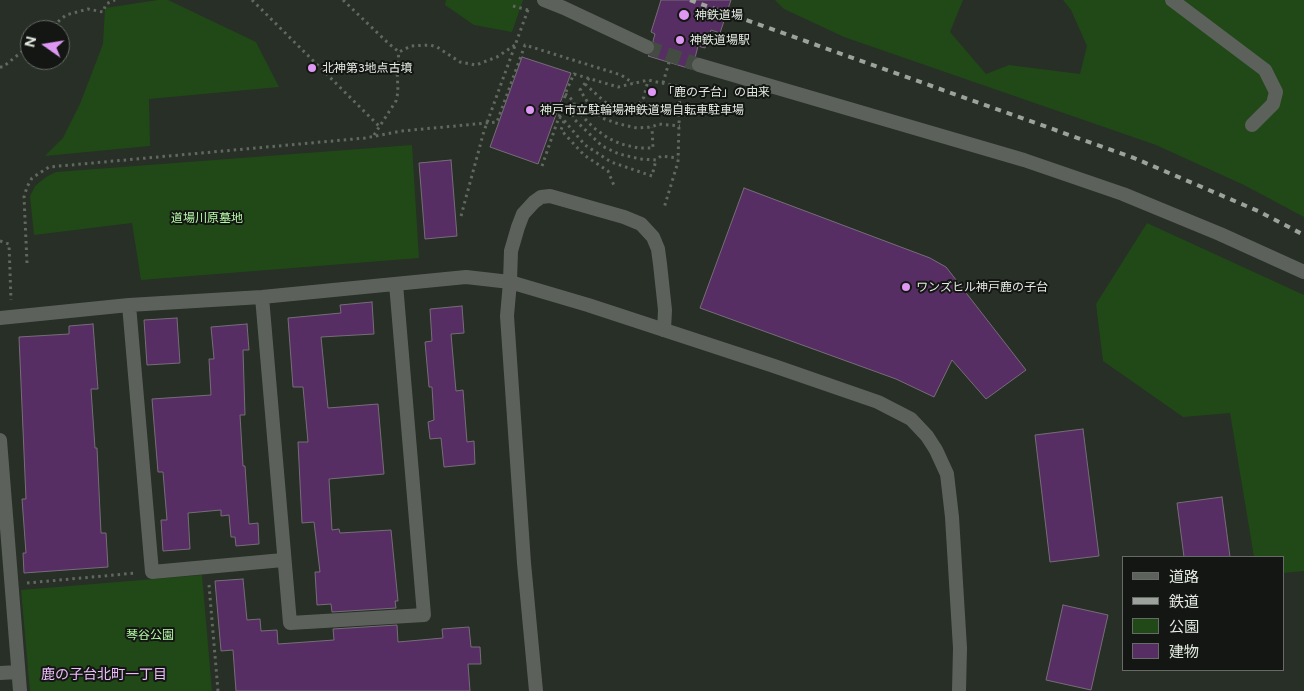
<!DOCTYPE html>
<html>
<head>
<meta charset="utf-8">
<style>
  body { margin:0 }
  #map { position:relative; width:1304px; height:691px; overflow:hidden; background:#272f26; font-family:Figtree,"Noto Sans JP",sans-serif }
  canvas { display:block }
  .legend { position:absolute; left:1122px; top:556px; width:162px; height:115px; box-sizing:border-box; background:#131612; border:1px solid #676b66; margin:0; padding:6px 9px; list-style:none; font-size:15px; color:#e4eae3 }
  .legend li { display:flex; align-items:center; gap:10px; height:25px }
  .legend b { width:25px; border:1px solid #676b66 }
  .north { position:absolute; left:20px; top:20px; width:50px; height:50px; box-sizing:border-box; background:#131612; border:1px solid #676b66; border-radius:50%; rotate:283deg; font-size:14px; font-weight:700; line-height:20px; text-align:center; color:#e4eae3 }
  .north::after { content:''; display:block; margin:auto; width:18px; height:22px; background:#de98f3; clip-path:polygon(50% 0,100% 100%,50% 72%,0 100%) }
</style>
</head>
<body>
<div id="map">
<canvas width="1304" height="691"></canvas>
<ul class="legend">
<li><b style="height:6px;background:#5d615c"></b>道路</li>
<li><b style="height:6px;background:#9da39c"></b>鉄道</li>
<li><b style="height:14px;background:#204917"></b>公園</li>
<li><b style="height:14px;background:#572e63"></b>建物</li>
</ul>
<div class="north">N</div>
</div>
<script>
const ctx = document.querySelector('canvas').getContext('2d');
ctx.lineJoin = 'round';
function paint(path, color) { ctx.fillStyle = color; ctx.fill(path, 'evenodd'); }
const shape = rows => new Path2D(rows.map(r => 'M' + r).join(''));
function stroke(path, color, width, dash) { ctx.strokeStyle = color; ctx.lineWidth = width; ctx.lineCap = dash ? 'butt' : 'round'; ctx.setLineDash(dash || []); ctx.stroke(path); }
function write(font, color, halo, rows, align = 'center') {
  ctx.font = font + ' Figtree,"Noto Sans JP",sans-serif'; ctx.lineWidth = 4; ctx.setLineDash([]); ctx.textBaseline = 'middle'; ctx.strokeStyle = halo; ctx.fillStyle = color; for (const [text, x, y, turn = 0] of rows) {
    ctx.save(); ctx.translate(x, y); ctx.rotate((+turn || 0) * Math.PI / 180); ctx.textAlign = isNaN(turn) ? turn : align; if (halo) ctx.strokeText(text, 0, 0); ctx.fillText(text, 0, 0); ctx.restore();
  }
}
paint(shape([
  [158,0,168,0,256,42,279,87,149,99,150,146,45,156,63,138,80,104,103,44,105,8],
  [446,0,523,0,512,32,474,25,445,5],
  [775,0,963,0,950,32,986,74,1009,65,1080,74,1087,46,1071,10,1063,0,1304,0,1304,217,1244,185,1156,145,844,37,784,9],
  [412,145,419,258,141,280,132,223,34,235,30,196,35,186,46,177,56,172],
  [1147,223,1304,295,1304,571,1283,573,1283,557,1254,557,1230,413,1183,417,1103,361,1096,304],
  [202,575,212,691,30,691,21,590]
]), '#204917');
const building = shape([
  [661,0,731,0,720,33,711,30,705,48,698,46,695,58,691,62,691,69,648,56,655,50,656,46,653,41,655,34,651,32,661,0],
  [522,57,571,73,538,164,490,147,522,57],
  [451,160,457,236,425,239,419,163,451,160],
  [744,188,930,258,946,267,1026,370,986,399,952,360,934,397,896,379,700,308,744,188],
  [372,302,374,334,321,337,328,408,378,404,384,474,329,479,332,530,339,529,340,533,391,530,398,601,395,601,396,608,332,612,331,604,317,605,315,572,320,572,314,522,302,523,298,442,308,442,303,387,293,387,288,318,341,313,340,305,372,302],
  [462,306,464,333,451,334,456,391,463,390,467,442,474,441,475,464,444,467,441,438,430,439,428,422,434,420,432,387,429,387,425,342,432,341,430,309,462,306],
  [177,318,180,363,147,365,144,320,177,318],
  [93,324,98,389,91,389,95,448,97,448,101,533,106,533,108,567,24,573,23,553,26,553,22,499,26,499,19,337,69,334,69,326,93,324],
  [247,324,249,350,243,350,245,415,240,415,243,466,245,466,249,524,258,523,259,544,236,546,235,537,231,537,229,515,221,516,221,510,188,513,190,549,163,551,161,520,167,520,163,472,158,472,152,399,211,395,209,359,214,359,211,327,247,324],
  [1083,429,1099,556,1050,562,1035,435,1083,429],
  [1222,497,1230,557,1184,557,1177,503,1222,497],
  [243,579,247,620,260,619,261,631,277,630,278,644,334,640,333,629,397,625,398,642,443,638,442,629,469,627,471,647,480,647,481,664,468,664,470,691,236,691,233,650,221,651,215,581,243,579],
  [1063,605,1108,615,1091,690,1046,680,1063,605]
]);
paint(building, '#572e63');
stroke(building, '#766d78', 1);
stroke(shape([
  [647,47,699,65]
]), '#434b42', 14, [14, 7]);
stroke(shape([
  [252,0,380,127],
  [343,0,388,43,399,52],
  [513,6,528,10],
  [48,30,66,15,88,9,103,12,106,4,115,0],
  [0,67,3,67,30,45],
  [589,78,580,90,590,106,602,118,619,124,637,128,652,127,658,124,680,126],
  [663,83,669,62],
  [585,84,605,102,618,108,636,109,644,97,648,80],
  [565,94,569,96,584,118,594,128,608,138,621,144,638,148,653,148,652,127],
  [574,103,570,111,574,119,602,146,619,154,640,159,656,160,661,156,678,158],
  [559,117,562,118,585,145,611,162,652,176,656,160],
  [564,121,561,130,584,155,608,171,615,188],
  [374,135,396,101,398,92,397,68,399,52,411,46,430,45,437,47,460,62,476,65,497,57,515,45],
  [542,166,560,114,567,89,574,74,618,87,648,80,680,87,678,162,664,208],
  [461,216,484,131,529,7],
  [0,241,9,244,11,300],
  [27,263,24,197,27,187,32,178,49,167,365,138,402,131,497,122,525,45,621,75,633,83],
  [27,583,136,573],
  [209,585,218,691]
]), '#616860', 3, [2.5, 4]);
stroke(shape([
  [544,0,564,8,647,47],
  [1172,0,1265,70,1276,92,1273,104,1252,125],
  [699,65,1024,160,1123,194,1220,234,1304,272],
  [262,297,290,623,424,615,396,284],
  [129,305,152,572,283,560],
  [0,318,129,305,262,297,466,277,510,282,511,251,518,227,523,214,534,202,541,197,550,196,624,217,641,224,653,237,658,249,660,264,665,310,664,330],
  [0,440,20,691],
  [0,673,18,672]
]), '#5d615c', 14);
stroke(shape([
  [536,691,524,563,507,316,510,282,588,305,774,366,878,402,911,419,927,436,936,450,947,474,952,517,960,648,959,691]
]), '#5d615c', 14);
stroke(shape([
  [690,0,1134,158,1258,211,1304,235]
]), '#9da39c', 4, [6, 6]);
for (const [x, y, r, color] of [
  [684,15,6,"#de98f3"],
  [680,40,5,"#de98f3"],
  [312,68,5,"#de98f3"],
  [652,92,5,"#de98f3"],
  [530,110,5,"#de98f3"],
  [906,287,5,"#de98f3"]
]) { const dot = new Path2D(); dot.arc(x, y, r, 0, 2 * Math.PI); ctx.fillStyle = color; ctx.fill(dot); stroke(dot, '#131612', 2); }
write('12px', '#e4eae3', '#131612', [
  ["神鉄道場",695,15],
  ["神鉄道場駅",690,40],
  ["北神第3地点古墳",322,68],
  ["「鹿の子台」の由来",662,92],
  ["神戸市立駐輪場神鉄道場自転車駐車場",540,110],
  ["ワンズヒル神戸鹿の子台",916,287]
], 'left');
write('12px', '#b5f9a6', '#131612', [
  ["道場川原墓地",207,218],
  ["琴谷公園",150,635]
]);
write('14px', '#ecbcfb', '#131612', [
  ["鹿の子台北町一丁目",104,675]
]);
</script>
</body>
</html>
